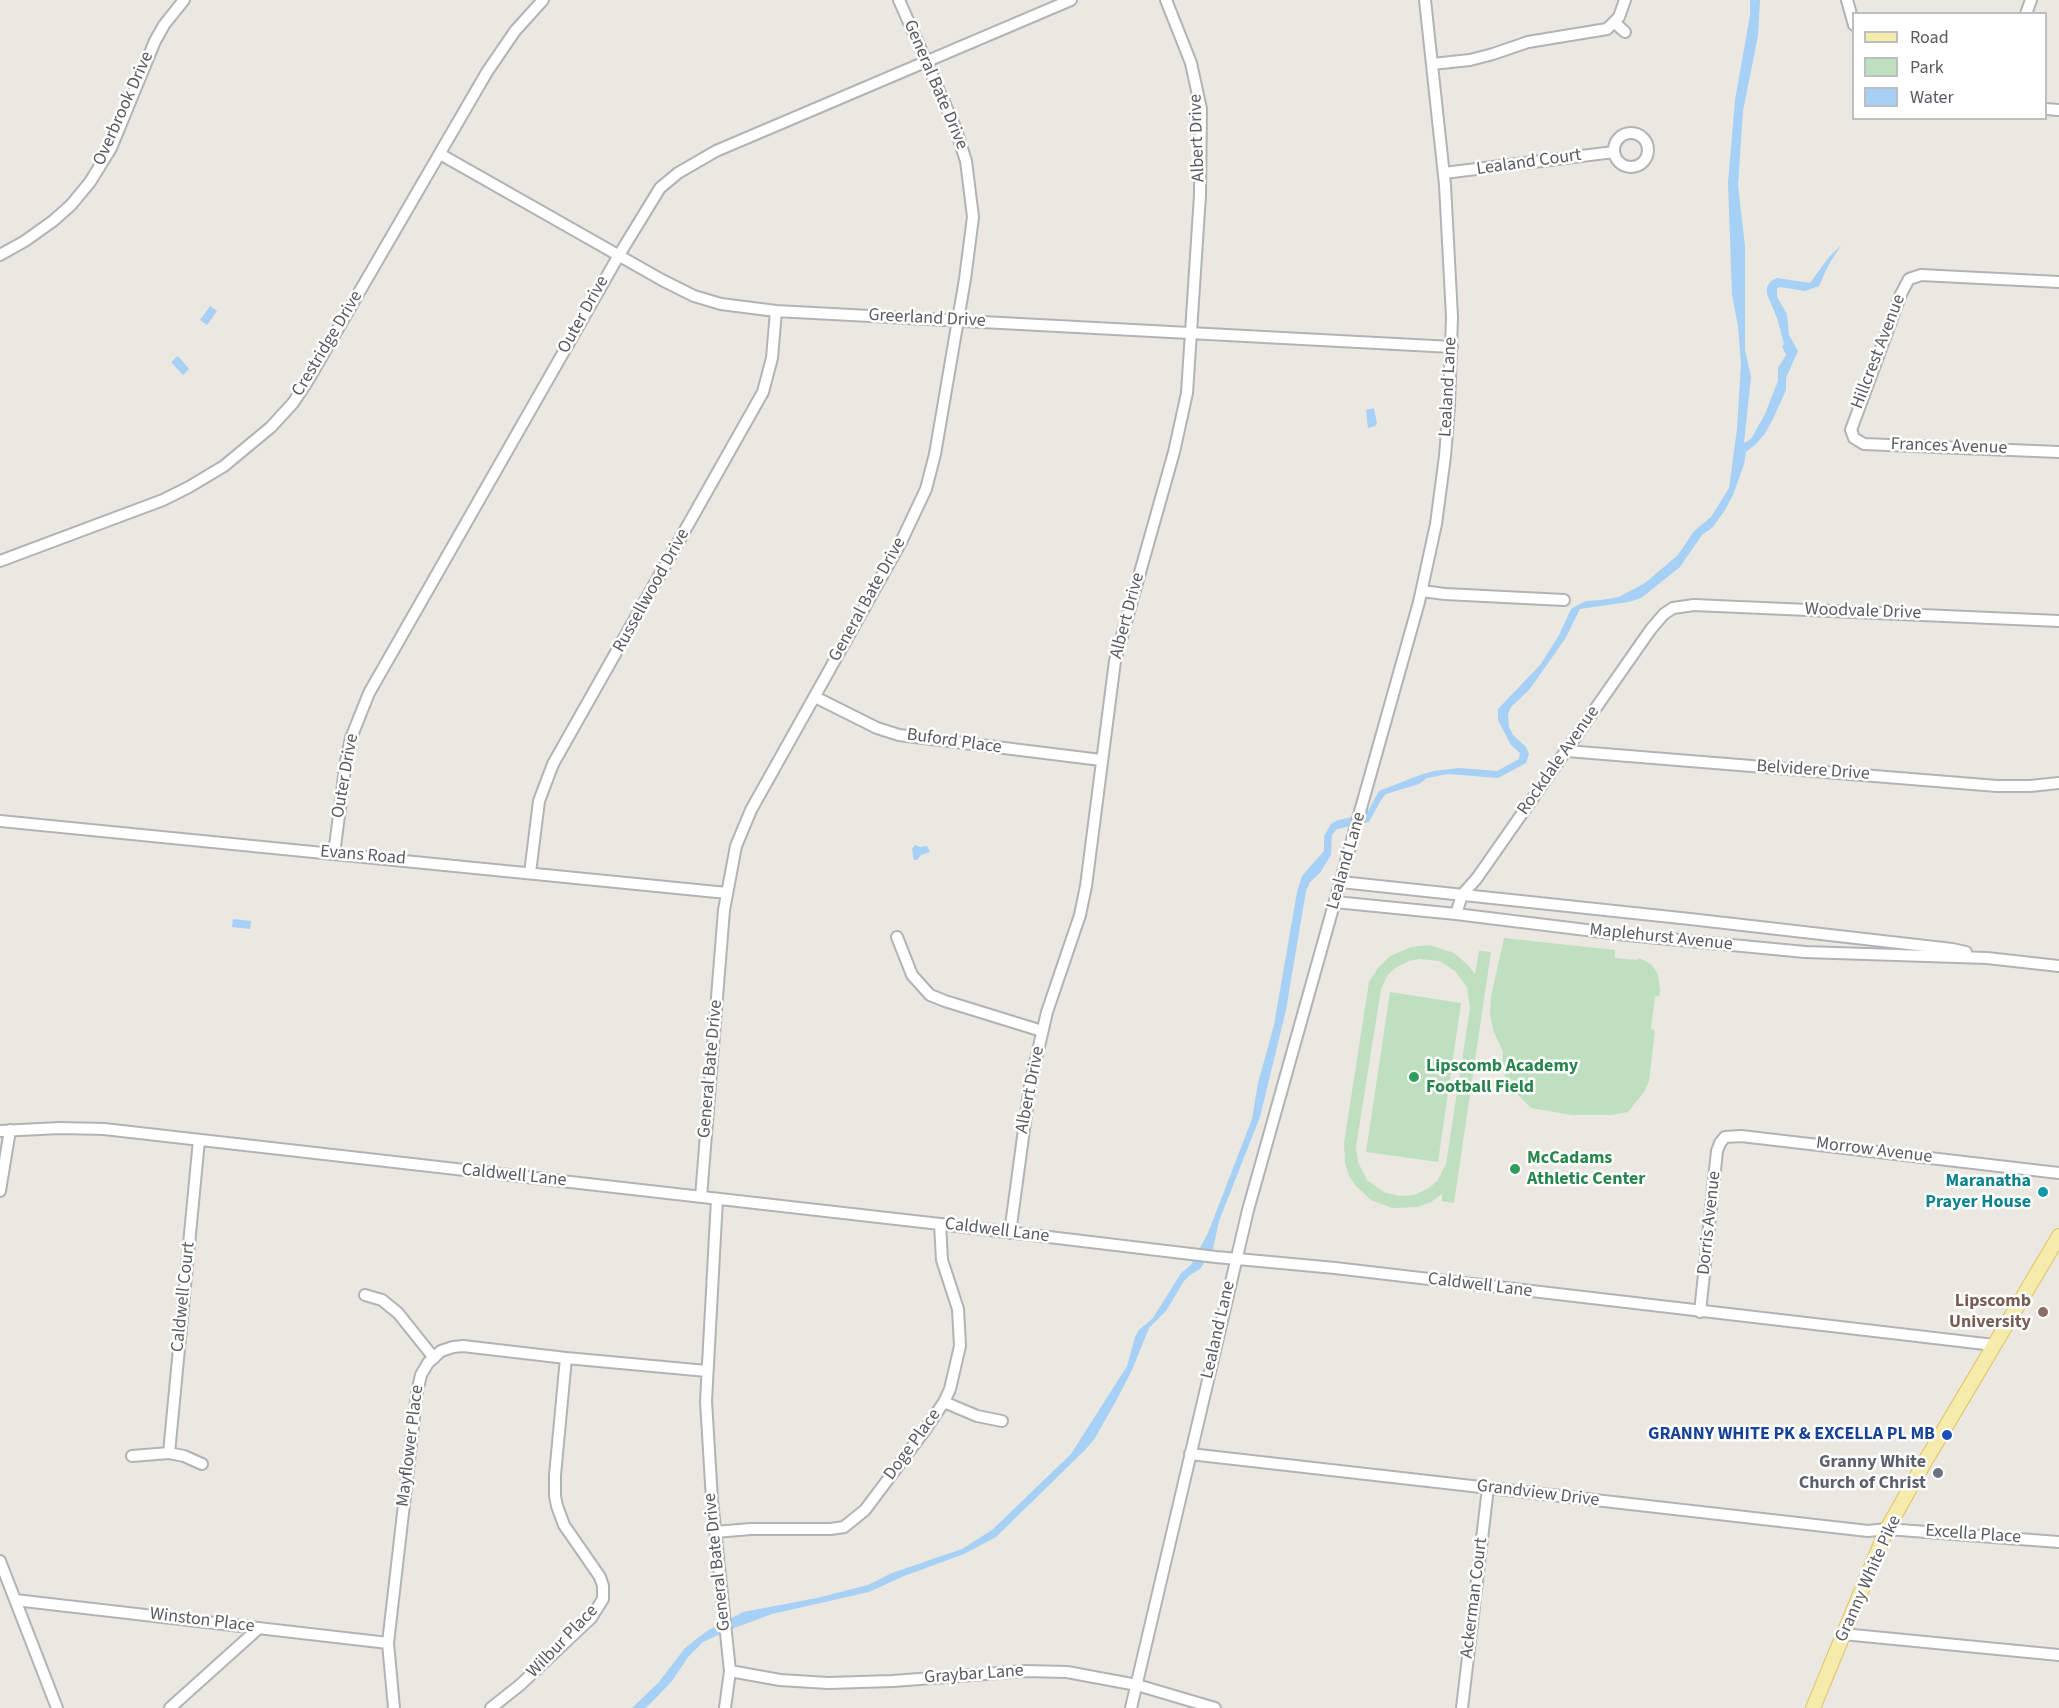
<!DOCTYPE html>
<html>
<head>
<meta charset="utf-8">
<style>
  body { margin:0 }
  #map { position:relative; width:2059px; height:1708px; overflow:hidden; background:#eae8e0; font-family:"Source Sans 3",sans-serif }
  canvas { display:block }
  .legend { position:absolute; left:1852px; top:12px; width:195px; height:108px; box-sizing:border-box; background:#fff; border:2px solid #bdbebf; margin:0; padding:8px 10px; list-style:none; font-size:18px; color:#595c60 }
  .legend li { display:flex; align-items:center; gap:12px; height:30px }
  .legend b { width:30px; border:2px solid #bdbebf }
</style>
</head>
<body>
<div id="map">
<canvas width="2059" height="1708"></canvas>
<ul class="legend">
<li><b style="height:8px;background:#f5ebaa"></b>Road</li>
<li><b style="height:16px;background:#bfe0c0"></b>Park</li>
<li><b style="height:16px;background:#a6d0f5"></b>Water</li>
</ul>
</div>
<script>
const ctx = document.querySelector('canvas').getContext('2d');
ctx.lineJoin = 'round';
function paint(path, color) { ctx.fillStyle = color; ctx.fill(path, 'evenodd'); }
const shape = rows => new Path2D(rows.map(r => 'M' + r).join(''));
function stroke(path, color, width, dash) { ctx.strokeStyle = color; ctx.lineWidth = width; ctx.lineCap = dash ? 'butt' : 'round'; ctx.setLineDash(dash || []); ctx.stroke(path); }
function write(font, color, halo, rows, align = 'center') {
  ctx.font = font + ' "Source Sans 3",sans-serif'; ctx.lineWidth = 5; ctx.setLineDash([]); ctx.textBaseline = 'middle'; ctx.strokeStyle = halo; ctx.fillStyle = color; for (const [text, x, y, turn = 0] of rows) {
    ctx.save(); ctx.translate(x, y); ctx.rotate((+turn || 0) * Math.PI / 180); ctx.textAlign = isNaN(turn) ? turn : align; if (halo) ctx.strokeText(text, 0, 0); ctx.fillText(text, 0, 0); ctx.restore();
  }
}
paint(shape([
  [1504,938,1615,950,1615,958,1637,960,1639,958,1651,964,1658,974,1660,990,1659,996,1655,996,1651,1029,1655,1030,1649,1081,1644,1092,1628,1112,1612,1115,1572,1115,1531,1108,1508,1085,1502,1065,1503,1052,1493,1030,1490,1014,1491,996],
  [1430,945,1454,953,1467,964,1475,974,1479,951,1491,952,1454,1203,1442,1201,1442,1194,1431,1202,1418,1207,1392,1208,1371,1200,1356,1186,1349,1176,1345,1163,1344,1143,1369,982,1378,968,1390,956,1411,947],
  [1420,959,1440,961,1455,971,1467,987,1470,1008,1446,1164,1437,1181,1429,1188,1414,1195,1399,1196,1384,1192,1367,1180,1358,1162,1356,1147,1381,989,1387,976,1395,968,1409,961],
  [1390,992,1461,1003,1438,1162,1366,1152]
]), '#bfe0c0');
paint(shape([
  [1750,0,1760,0,1758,36,1743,111,1738,185,1745,246,1745,350,1751,377,1744,443,1751,439,1765,414,1778,381,1778,368,1786,355,1782,346,1784,344,1777,318,1767,294,1767,287,1771,281,1777,278,1810,283,1829,257,1841,245,1828,266,1819,286,1805,291,1780,287,1777,288,1777,297,1787,314,1789,335,1798,351,1786,378,1786,390,1773,419,1764,435,1756,444,1746,452,1744,464,1733,495,1725,510,1713,527,1702,535,1680,567,1641,598,1629,602,1580,609,1565,639,1529,690,1511,707,1508,714,1509,727,1513,735,1526,747,1529,754,1526,763,1498,778,1448,774,1427,778,1419,784,1386,794,1381,800,1369,822,1337,829,1332,835,1331,855,1320,873,1310,882,1306,891,1286,1010,1260,1117,1219,1221,1213,1249,1200,1269,1190,1275,1184,1281,1166,1311,1149,1328,1132,1370,1117,1399,1095,1438,1086,1449,996,1537,964,1554,904,1576,869,1592,772,1614,729,1630,703,1642,688,1657,672,1681,651,1703,645,1708,632,1708,659,1682,685,1648,707,1631,743,1612,817,1598,868,1585,892,1573,962,1549,992,1530,1071,1454,1127,1366,1135,1337,1139,1330,1153,1318,1181,1273,1191,1265,1208,1233,1252,1119,1258,1083,1274,1025,1297,892,1302,876,1324,851,1324,836,1331,824,1338,820,1353,817,1368,811,1379,791,1420,775,1434,771,1459,768,1497,771,1519,759,1520,753,1511,745,1498,720,1498,709,1541,664,1559,635,1571,609,1586,601,1601,600,1619,597,1645,583,1678,555,1694,531,1711,517,1729,488,1737,429,1741,364,1738,326,1732,295,1728,183,1735,100,1750,15],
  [210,306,217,311,207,325,200,320],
  [178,356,189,369,183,375,171,362],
  [1374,408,1377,424,1375,426,1368,428,1366,410],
  [915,845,921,847,927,846,930,852,921,855,917,860,914,860,912,849],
  [233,919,251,921,250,929,232,927]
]), '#a6d0f5');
const minor = shape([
  [1847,0,1854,25],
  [2026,14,2031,0],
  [1615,23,1625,32],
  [1432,64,1470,60,1493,54,1528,42,1607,29,1619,17,1625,0],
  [2046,109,2059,110],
  '1614 150a17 17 0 1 1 34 0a17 17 0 1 1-34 0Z',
  [440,154,662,280,694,296,721,304,776,311,1452,347],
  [1444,173,1614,152],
  [0,255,25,241,53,221,71,205,90,182,111,148,155,41,164,25,184,0],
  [2059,282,1921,275,1909,279,1901,294,1851,430,1854,438,1864,444,2059,452],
  [0,561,163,500,189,487,224,466,271,427,293,403,307,382,487,72,515,31,543,0],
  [1422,591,1445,594,1564,600],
  [815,697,877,728,899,735,1101,760],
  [1567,751,1997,786,2030,786,2059,783],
  [0,821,727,893],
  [334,854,346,761,351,738,369,693,619,255,660,188,678,173,716,151,1071,0],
  [530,873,539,801,553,764,763,392,772,358,776,311],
  [1341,882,1690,919,1952,949,1966,952],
  [1335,902,1456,914,1627,935,1805,952,1987,958,2059,966],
  [1456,914,1462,895,1477,878,1651,629,1664,614,1673,608,1694,605,2059,621],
  [897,937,912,975,930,995,945,1001,1042,1031],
  [0,1131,60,1128,104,1129,940,1224,1216,1257,1335,1268,1994,1345],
  [0,1191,10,1130],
  [701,1197,724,910,736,846,751,810,901,542,926,489,935,454,965,279,973,217,966,161,955,127,899,0],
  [717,1199,706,1401,712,1500,730,1671,725,1708],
  [1010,1233,1030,1085,1047,1012,1080,915,1086,886,1115,661,1174,452,1187,393,1200,195,1201,109,1191,63,1166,0],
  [365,1295,382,1300,398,1313,434,1358],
  [1700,1312,1717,1151,1720,1143,1725,1137,1741,1136,2059,1173],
  [944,1402,977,1416,1002,1421],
  [169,1453,199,1140],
  [1190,1454,1868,1531,1887,1529,2059,1542],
  [132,1456,169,1453,184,1456,202,1464],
  [715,1532,751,1529,831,1529,844,1527,865,1510,925,1430,944,1402,950,1389,960,1346,958,1309,942,1260,940,1224],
  [0,1561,57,1708],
  [15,1600,388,1643],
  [1843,1634,2059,1655],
  [730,1671,780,1680,828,1683,893,1681,1025,1671,1067,1672,1137,1685,1215,1708],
  [170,1708,259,1628],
  [394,1708,388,1643,417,1392,421,1375,428,1363,441,1351,453,1347,463,1346,566,1358,707,1371],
  [491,1708,520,1685,591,1618,603,1599,603,1586,600,1577,564,1525,557,1506,555,1496,555,1475,566,1358],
  [1131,1708,1248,1210,1419,602,1436,524,1445,456,1449,406,1452,317,1445,185,1425,0],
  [1462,1708,1488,1488]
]);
const major = shape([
  [1813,1708,1887,1529,1923,1465,2059,1236]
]);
stroke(minor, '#b1b3b7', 14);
stroke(major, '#e1c163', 16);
stroke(minor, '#fff', 10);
stroke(major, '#f5ebaa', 14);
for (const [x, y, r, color] of [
  [1414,1077,6,"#2e9e5b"],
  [1515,1169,6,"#2e9e5b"],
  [2043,1192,6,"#0f9aa8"],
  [2043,1312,6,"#8d6e63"],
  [1947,1435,6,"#1a4fb4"],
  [1938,1473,6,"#6b7280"]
]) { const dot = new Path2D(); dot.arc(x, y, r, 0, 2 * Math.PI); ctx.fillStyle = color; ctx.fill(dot); stroke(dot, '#fff', 2); }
write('18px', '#595c60', '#fff', [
  ["General Bate Drive",935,85,67],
  ["Overbrook Drive",124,109,-66],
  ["Albert Drive",1198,138,-92],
  ["Lealand Court",1529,163,-8],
  ["Outer Drive",584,315,-61],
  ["Greerland Drive",927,319,3],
  ["Crestridge Drive",328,344,-59],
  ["Hillcrest Avenue",1879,352,-69],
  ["Lealand Lane",1449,387,-87],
  ["Frances Avenue",1949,447,2],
  ["Russellwood Drive",652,591,-61],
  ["General Bate Drive",868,600,-61],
  ["Woodvale Drive",1863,612,2],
  ["Albert Drive",1128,616,-75],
  ["Buford Place",954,742,8],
  ["Rockdale Avenue",1559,761,-55],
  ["Belvidere Drive",1813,771,4],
  ["Outer Drive",346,776,-80],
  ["Evans Road",363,856,5],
  ["Lealand Lane",1347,861,-74],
  ["Maplehurst Avenue",1661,938,6],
  ["General Bate Drive",711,1069,-85],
  ["Albert Drive",1031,1090,-79],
  ["Morrow Avenue",1874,1151,7],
  ["Caldwell Lane",514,1176,6],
  ["Dorris Avenue",1710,1223,-84],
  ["Caldwell Lane",997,1231,7],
  ["Caldwell Lane",1480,1286,7],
  ["Caldwell Court",184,1297,-84],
  ["Lealand Lane",1219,1330,-77],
  ["Doge Place",913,1445,-54],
  ["Mayflower Place",411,1446,-83],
  ["Grandview Drive",1538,1494,7],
  ["Excella Place",1973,1535,4],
  ["General Bate Drive",718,1562,-96],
  ["Granny White Pike",1869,1579,-66],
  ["Ackerman Court",1475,1598,-83],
  ["Winston Place",202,1621,7],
  ["Wilbur Place",563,1642,-46],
  ["Graybar Lane",974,1675,-4]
]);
write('bold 18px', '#27864d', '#fff', [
  ["Lipscomb Academy",1426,1067],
  ["Football Field",1426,1088],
  ["McCadams",1527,1159],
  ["Athletic Center",1527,1180]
], 'left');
write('bold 18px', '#0d838f', '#fff', [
  ["Maranatha",2031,1182],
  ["Prayer House",2031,1203]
], 'right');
write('bold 18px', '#785e54', '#fff', [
  ["Lipscomb",2031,1302],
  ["University",2031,1323]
], 'right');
write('bold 18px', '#164399', '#fff', [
  ["GRANNY WHITE PK & EXCELLA PL MB",1935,1435]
], 'right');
write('bold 18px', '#5b616d', '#fff', [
  ["Granny White",1926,1463],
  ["Church of Christ",1926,1484]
], 'right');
</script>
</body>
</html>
